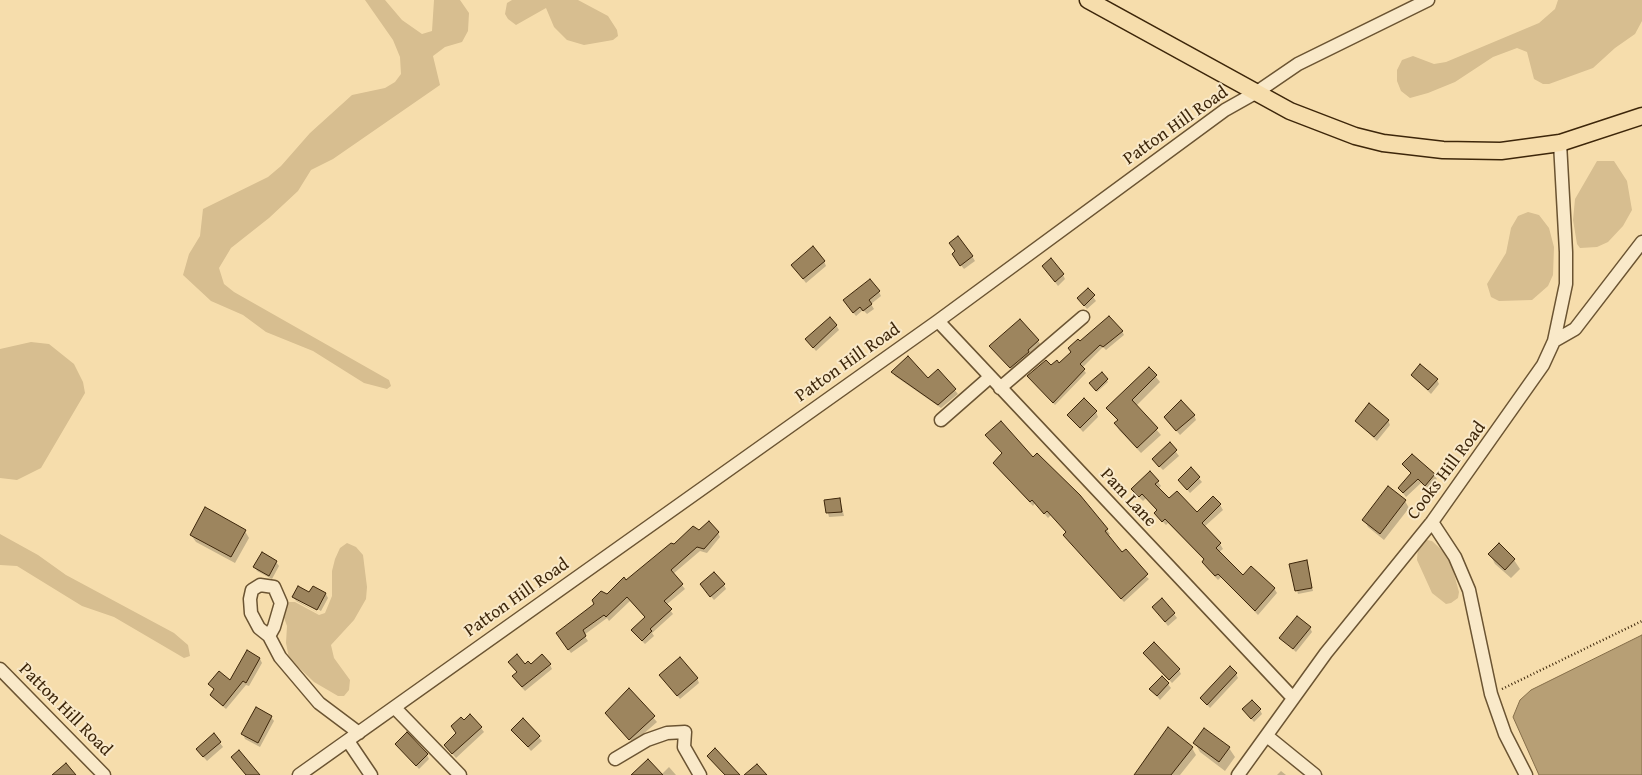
<!DOCTYPE html>
<html>
<head>
<meta charset="utf-8">
<style>
  body { margin:0 }
  canvas { display:block; background:#f6ddac }
</style>
</head>
<body>
<canvas width="1642" height="775"></canvas>
<script>
const ctx = document.querySelector('canvas').getContext('2d');
ctx.lineJoin = 'round';
function paint(path, color) { ctx.fillStyle = color; ctx.fill(path, 'evenodd'); }
const shape = rows => new Path2D(rows.map(r => 'M' + r).join(''));
function stroke(path, color, width, dash) { ctx.strokeStyle = color; ctx.lineWidth = width; ctx.lineCap = dash ? 'butt' : 'round'; ctx.setLineDash(dash || []); ctx.stroke(path); }
function write(font, color, halo, rows, align = 'center') {
  ctx.font = font + ' "Gentium Book Plus",serif'; ctx.lineWidth = 4; ctx.setLineDash([]); ctx.textBaseline = 'middle'; ctx.strokeStyle = halo; ctx.fillStyle = color; for (const [text, x, y, turn = 0] of rows) {
    ctx.save(); ctx.translate(x, y); ctx.rotate((+turn || 0) * Math.PI / 180); ctx.textAlign = isNaN(turn) ? turn : align; if (halo) ctx.strokeText(text, 0, 0); ctx.fillText(text, 0, 0); ctx.restore();
  }
}
paint(shape([
  [365,0,385,0,402,20,422,34,432,31,434,0,460,0,469,13,468,31,462,42,445,47,433,56,440,85,333,159,311,170,298,191,269,218,231,248,219,268,224,284,234,292,389,380,391,386,387,389,364,383,313,351,266,332,243,315,211,301,183,275,189,254,200,236,203,209,268,177,281,166,310,133,352,95,385,88,395,82,401,74,400,57,393,40],
  [512,0,578,0,608,16,617,30,618,36,613,40,584,45,567,40,554,27,546,8,516,25,508,19,505,14,507,3],
  [1558,0,1642,0,1642,21,1635,34,1615,48,1593,68,1549,84,1543,84,1534,79,1527,52,1517,48,1493,57,1455,82,1428,93,1410,98,1401,91,1397,81,1397,70,1402,60,1413,56,1434,64,1446,62,1539,23,1555,9],
  [1597,161,1614,161,1627,181,1632,210,1623,226,1608,242,1597,247,1580,248,1577,244,1573,220,1575,199],
  [1528,212,1539,215,1549,228,1554,247,1553,275,1548,286,1532,300,1499,301,1491,297,1487,284,1506,253,1511,228,1518,216],
  [31,342,49,344,74,364,83,382,85,393,41,468,17,480,0,478,0,349],
  [0,534,38,555,66,575,174,633,188,645,190,656,184,658,114,617,82,606,17,566,0,565],
  [1427,540,1432,541,1447,555,1451,563,1459,592,1458,598,1451,603,1446,604,1432,593,1417,560,1418,546],
  [347,543,356,547,363,555,367,587,366,599,354,620,331,645,334,658,350,680,349,690,344,696,338,696,314,682,289,658,286,643,287,626,282,612,283,607,289,602,295,602,319,615,325,613,332,596,332,571,335,559,340,548]
]), '#d7be90');
const water = shape([
  [1642,635,1642,775,1539,775,1513,717,1520,700,1531,690,1642,635]
]);
paint(water, '#b79f75');
stroke(water, '#866f4a', 1);
paint(shape([
  [972,256,975,261,964,269,956,259],
  [824,261,826,266,806,283,792,265],
  [1043,266,1063,275,1065,279,1058,286],
  [1088,290,1096,301,1087,309,1078,298],
  [879,292,881,296,871,304,874,309,867,314,863,310,856,316,847,305],
  [836,325,839,330,816,351,806,339],
  [1122,331,1124,335,1106,350,1103,347,1082,368,1086,373,1055,405,1031,379,1059,364,1080,342],
  [1038,341,1041,345,1013,371,991,346],
  [1149,368,1160,382,1136,406,1161,435,1141,453,1119,430,1116,424,1118,421,1108,408],
  [938,371,958,394,941,408,895,376,893,372,928,380],
  [1102,374,1108,382,1097,392,1092,385],
  [1412,375,1437,380,1439,384,1431,394],
  [1096,412,1098,417,1083,432,1068,415],
  [1194,415,1196,420,1180,435,1165,417],
  [1388,420,1390,425,1377,441,1356,421],
  [987,435,1033,458,1107,530,1110,534,1107,536,1122,554,1149,579,1124,602,1067,539,1067,533,1051,515,1048,518,1035,503,1033,506,997,467,1003,454],
  [1170,444,1179,456,1163,470,1156,463],
  [1404,464,1434,475,1437,479,1428,490,1421,483,1406,497,1399,488,1412,474],
  [1191,469,1202,482,1190,493,1179,480],
  [1158,482,1161,486,1158,489,1169,500,1197,513,1220,505,1223,510,1204,527,1220,544,1223,549,1219,552,1243,577,1274,588,1277,593,1258,615,1221,577,1218,580,1206,567,1203,562,1205,561,1168,523,1166,525,1158,517,1157,511,1146,498,1143,501,1136,494],
  [840,499,844,516,829,517,825,501],
  [1405,501,1409,508,1384,540,1368,527,1364,520],
  [245,531,249,538,235,563,196,542,191,535],
  [699,531,718,533,720,537,707,553,700,551,673,574,685,589,666,605,673,614,652,633,654,636,645,644,635,634,633,630,646,618,630,601,609,621,607,618,584,635,588,641,571,653,560,638,607,595,674,546],
  [1490,554,1514,560,1520,569,1511,578,1495,564],
  [1306,561,1313,591,1298,594,1290,565],
  [276,562,279,566,272,579,257,571,255,567],
  [701,585,724,585,726,589,714,600],
  [313,587,326,594,328,598,321,611,296,597,296,600,320,614,296,601,294,597,310,594],
  [1153,607,1174,614,1177,618,1168,626],
  [1310,628,1312,632,1296,652,1281,638],
  [1147,657,1179,670,1181,674,1172,683],
  [260,659,262,663,249,686,246,685,226,709,214,699,211,695,215,691,210,684,230,682],
  [510,662,525,665,550,665,552,669,525,691,516,681,518,673],
  [1236,674,1238,678,1210,708,1201,698],
  [661,676,697,678,699,683,680,699],
  [1168,684,1171,688,1160,700,1151,689],
  [629,689,657,722,633,743,606,714],
  [1244,710,1260,710,1262,714,1254,722],
  [271,717,274,721,260,747,245,739,243,734],
  [523,720,542,741,531,751,516,734],
  [481,728,484,732,456,758,445,745],
  [1168,729,1192,748,1196,755,1180,775,1137,775,1146,757],
  [1205,729,1229,748,1235,757,1225,771,1200,752,1195,743],
  [220,743,223,747,207,761,200,753],
  [396,744,427,755,429,759,419,769],
  [669,767,676,775,633,775,661,775],
  [1281,771,1286,775,1277,775]
]), '#0003');
const building = shape([
  [958,236,973,256,960,266,952,254,955,251,949,243,958,236],
  [813,246,825,261,803,279,791,265,813,246],
  [1051,258,1064,274,1055,282,1042,266,1051,258],
  [870,279,880,291,869,300,872,304,863,311,860,307,853,313,843,300,870,279],
  [1088,288,1095,295,1084,306,1077,298,1088,288],
  [1109,316,1123,331,1103,347,1100,345,1080,364,1085,369,1053,403,1027,376,1046,360,1051,365,1057,360,1059,363,1071,352,1068,348,1078,339,1080,341,1109,316],
  [830,317,837,325,813,348,805,339,830,317],
  [1020,319,1039,340,1028,350,1029,352,1010,368,989,346,1020,319],
  [908,356,928,378,938,369,956,389,938,405,891,372,908,356],
  [1420,364,1438,379,1428,390,1411,375,1420,364],
  [1149,367,1157,375,1132,400,1158,428,1137,448,1114,423,1118,420,1106,408,1149,367],
  [1102,372,1108,379,1096,391,1089,383,1102,372],
  [1084,398,1097,411,1080,428,1067,415,1084,398],
  [1181,400,1195,415,1176,431,1164,417,1181,400],
  [1369,403,1389,420,1374,437,1355,421,1369,403],
  [1001,421,1033,457,1037,453,1080,495,1108,529,1105,531,1122,552,1126,549,1148,574,1121,599,1063,535,1066,532,1047,511,1044,514,1032,500,1030,502,993,463,1002,453,985,435,1001,421],
  [1170,442,1177,450,1159,467,1152,459,1170,442],
  [1412,454,1435,474,1425,486,1418,479,1403,493,1398,488,1411,473,1402,464,1412,454],
  [1191,467,1200,477,1187,490,1178,480,1191,467],
  [1150,471,1159,481,1155,484,1169,498,1177,491,1197,512,1213,496,1221,504,1202,523,1221,543,1216,548,1243,575,1251,566,1275,588,1255,611,1218,574,1215,576,1202,562,1204,559,1165,519,1162,522,1154,513,1157,510,1142,494,1139,497,1131,489,1150,471],
  [1388,486,1406,500,1380,534,1362,520,1388,486],
  [840,498,842,512,826,513,824,500,840,498],
  [205,507,246,530,231,557,190,535,205,507],
  [709,521,719,532,704,549,697,547,671,570,683,584,664,601,672,609,650,629,652,631,642,641,631,630,645,617,627,597,606,617,604,615,583,630,586,636,568,650,556,633,594,604,592,600,601,591,607,594,624,577,626,580,671,543,674,544,693,526,699,530,709,521],
  [1499,543,1515,559,1505,570,1488,554,1499,543],
  [262,552,277,561,269,576,253,567,262,552],
  [1307,560,1312,588,1295,591,1289,564,1307,560],
  [714,572,725,584,710,597,700,584,714,572],
  [298,586,309,592,313,586,326,593,317,610,292,597,298,586],
  [1162,598,1175,613,1165,622,1152,607,1162,598],
  [1297,616,1311,627,1293,649,1279,638,1297,616],
  [1154,642,1180,669,1169,680,1143,653,1154,642],
  [247,650,260,658,246,683,243,681,223,706,210,695,214,689,208,684,219,671,230,680,247,650],
  [517,654,525,664,528,661,531,664,542,654,551,664,522,687,512,676,517,672,508,662,517,654],
  [680,657,698,678,677,696,659,675,680,657],
  [1230,666,1237,673,1207,705,1200,698,1230,666],
  [1162,676,1169,683,1157,696,1149,689,1162,676],
  [629,688,655,716,629,740,605,713,629,688],
  [1252,700,1261,709,1251,719,1242,709,1252,700],
  [256,707,272,716,258,743,241,734,256,707],
  [470,714,482,727,452,754,444,745,456,733,451,726,461,717,464,720,470,714],
  [523,718,540,736,528,747,511,730,523,718],
  [1168,727,1193,747,1171,775,1134,775,1168,727],
  [1204,728,1230,747,1219,762,1193,743,1204,728],
  [407,732,428,754,416,766,395,744,407,732],
  [214,733,221,742,203,757,196,749,214,733],
  [715,748,740,775,725,775,707,756,715,748],
  [239,750,260,775,246,775,231,757,239,750],
  [648,759,663,775,631,775,648,759],
  [66,763,76,775,52,775,66,763],
  [757,764,767,775,744,775,757,764]
]);
paint(building, '#9d855e');
stroke(building, '#3d260a', 1);
const minor = shape([
  [938,321,1293,698],
  [1554,341,1575,329,1642,242],
  [1000,388,1083,317],
  [941,420,990,377],
  [1432,522,1455,557,1469,590,1491,694,1505,734,1526,775],
  [269,636,274,627,281,603,274,587,260,585,252,590,250,599,251,613,259,628,269,636,280,657,319,703,359,733],
  [0,669,104,775],
  [395,708,460,775],
  [1267,736,1315,775],
  [348,741,371,775],
  [615,759,647,740,667,733,685,732,684,747,700,775],
  [299,775,938,321,1225,110,1257,92,1298,64,1428,0],
  [1238,775,1326,653,1432,522,1543,365,1554,341,1566,284,1566,252,1560,143]
]);
const major = shape([
  [1088,0,1290,111,1355,136,1383,143,1443,150,1501,151,1560,143,1642,116]
]);
stroke(minor, '#6b5432', 15);
stroke(major, '#3d260a', 19);
stroke(shape([
  [1502,689,1642,621]
]), '#3d260a', 2.5, [1, 2.5]);
stroke(minor, '#f9e9c9', 12);
stroke(major, '#f6ddac', 16);
write('18px', '#3d260a', '#f9e9c9', [
  ["Patton Hill Road",1176,126,-35],
  ["Patton Hill Road",848,363,-35],
  ["Cooks Hill Road",1447,471,-53],
  ["Pam Lane",1128,498,47],
  ["Patton Hill Road",517,598,-35],
  ["Patton Hill Road",65,710,45]
]);
</script>
</body>
</html>
